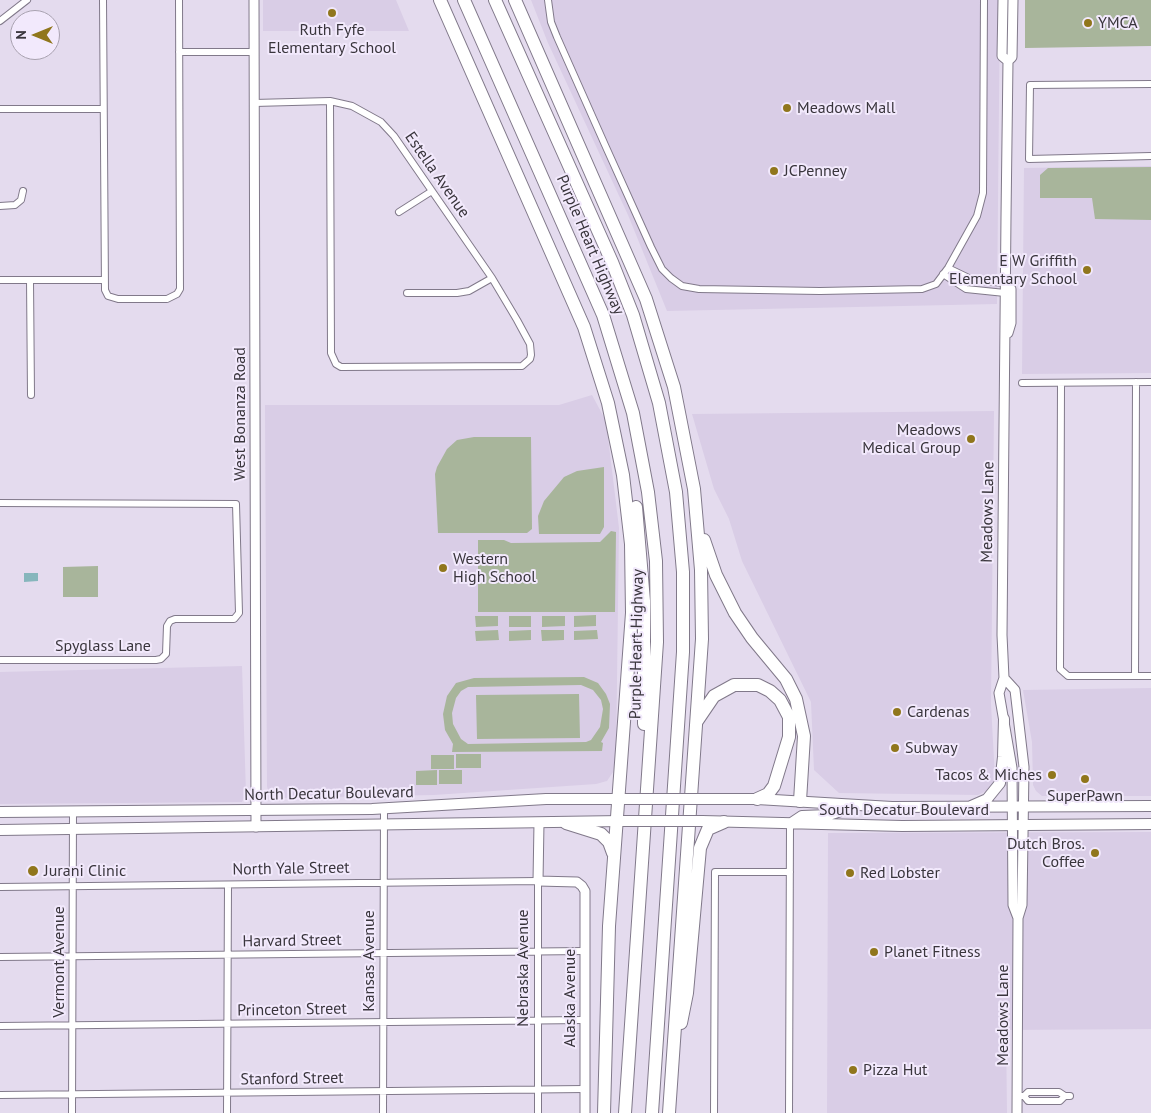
<!DOCTYPE html>
<html>
<head>
<meta charset="utf-8">
<style>
  body { margin:0 }
  #map { position:relative; width:1151px; height:1113px; overflow:hidden; background:#e4dbee; font-family:"PT Sans",sans-serif }
  canvas { display:block }
  .north { position:absolute; left:10px; top:10px; width:50px; height:50px; box-sizing:border-box; background:#f2e9fc; border:1px solid #a8a1af; border-radius:50%; rotate:270deg; font-size:14px; font-weight:700; line-height:20px; text-align:center; color:#39353c }
  .north::after { content:''; display:block; margin:auto; width:18px; height:22px; background:#90761c; clip-path:polygon(50% 0,100% 100%,50% 72%,0 100%) }
</style>
</head>
<body>
<div id="map">
<canvas width="1151" height="1113"></canvas>
<div class="north">N</div>
</div>
<script>
const ctx = document.querySelector('canvas').getContext('2d');
ctx.lineJoin = 'round';
function paint(path, color) { ctx.fillStyle = color; ctx.fill(path, 'evenodd'); }
const shape = rows => new Path2D(rows.map(r => 'M' + r).join(''));
function stroke(path, color, width, dash) { ctx.strokeStyle = color; ctx.lineWidth = width; ctx.lineCap = dash ? 'butt' : 'round'; ctx.setLineDash(dash || []); ctx.stroke(path); }
function write(font, color, halo, rows, align = 'center') {
  ctx.font = font + ' "PT Sans",sans-serif'; ctx.lineWidth = 4; ctx.setLineDash([]); ctx.textBaseline = 'middle'; ctx.strokeStyle = halo; ctx.fillStyle = color; for (const [text, x, y, turn = 0] of rows) {
    ctx.save(); ctx.translate(x, y); ctx.rotate((+turn || 0) * Math.PI / 180); ctx.textAlign = isNaN(turn) ? turn : align; if (halo) ctx.strokeText(text, 0, 0); ctx.fillText(text, 0, 0); ctx.restore();
  }
}
paint(shape([
  [263,0,396,0,409,31,263,31],
  [531,0,1000,0,997,304,667,311,628,215,548,43],
  [1151,166,1151,373,1022,374,1024,168],
  [592,395,606,421,619,528,616,757,613,772,607,781,596,784,434,795,276,798,269,796,267,786,265,405,559,405],
  [994,411,991,704,995,779,988,790,978,795,839,793,814,770,811,702,742,561,729,519,714,489,692,414],
  [242,666,246,794,242,802,0,804,0,672],
  [1151,688,1151,796,1042,796,1036,791,1033,785,1032,742,1023,690],
  [1151,832,1151,1029,1006,1030,1007,1113,827,1113,828,833]
]), '#d9cde6');
paint(shape([
  [1025,0,1151,0,1151,46,1025,48],
  [1151,167,1151,220,1095,219,1092,198,1040,198,1040,175,1048,168],
  [474,437,531,437,532,529,527,533,438,533,435,474,437,467,447,449,457,440],
  [604,467,604,527,600,534,539,534,538,516,544,501,564,477,577,471],
  [611,531,616,532,615,612,478,612,478,540,504,540,511,543,600,542],
  [98,566,98,597,63,597,63,567],
  [596,615,596,626,574,627,574,616],
  [475,616,498,616,498,626,476,627],
  [531,616,531,627,509,627,509,616],
  [542,616,565,616,565,626,542,627],
  [498,630,499,640,476,641,475,631],
  [531,630,531,640,509,641,509,631],
  [541,630,564,630,564,640,542,641],
  [597,630,598,639,574,640,574,631],
  [584,677,598,683,606,694,610,704,609,728,601,742,603,743,602,751,452,752,453,744,445,730,443,714,447,696,456,683,474,678],
  [581,685,593,690,601,700,603,709,600,727,591,740,586,742,468,744,461,739,453,724,452,713,456,698,461,691,468,687],
  [579,694,580,738,477,739,476,695],
  [456,754,481,754,481,768,456,768],
  [431,755,454,755,454,769,431,769],
  [437,770,437,785,416,785,416,771],
  [439,770,462,770,462,784,439,784]
]), '#a8b59b');
paint(shape([
  [24,573,38,573,38,581,24,582]
]), '#86b6bc');
const minor = shape([
  [103,0,105,290,108,296,118,299,167,299,177,294,180,289,179,0],
  [548,0,551,22,557,37,605,145,651,247,662,269,671,278,682,286,699,289,820,291,922,289,936,284,948,268,977,216,983,193,984,0],
  [0,21,27,0],
  [179,52,254,52],
  [1151,84,1030,85,1029,159,1151,156],
  [254,103,330,101,352,106,381,122,394,136,492,278,517,320,530,344,531,355,530,359,522,366,341,367,336,364,331,353,330,101],
  [0,109,103,109],
  [0,206,15,205,21,200,23,191],
  [399,212,432,191],
  [948,268,973,280,1005,283],
  [943,274,966,289,1005,293],
  [0,280,104,280],
  [30,280,31,395],
  [407,293,457,293,469,291,492,278],
  [1022,383,1151,382],
  [1061,383,1060,669,1068,676,1151,676],
  [0,503,236,504,239,613,234,619,175,619,170,621,167,626,166,654,161,659,156,660,0,660],
  [1135,676,1136,382],
  [0,887,538,881,538,1113],
  [0,957,585,951],
  [0,1026,585,1020],
  [0,1095,585,1089],
  [1017,1096,1024,1096,1028,1101,1060,1101,1065,1096,1070,1096],
  [1024,1096,1028,1092,1059,1092,1065,1096],
  [72,1113,73,812],
  [227,1113,228,885],
  [383,1113,384,809],
  [714,1113,715,872,790,872],
  [789,1113,790,824]
]);
const tertiary = shape([
  [254,0,256,827],
  [1003,0,1002,56,1008,61],
  [1013,0,1012,57,1008,61,1006,217,1002,635,1004,678,999,693,1012,768,1013,905,1018,918],
  [1008,333,1011,323,1011,289],
  [1004,678,1015,690,1024,767,1022,905,1018,918,1017,1113],
  [539,823,538,881,577,882,582,886,585,891,585,1113]
]);
const primary = shape([
  [703,799,757,799,892,807,1151,806],
  [971,806,987,799,1000,783,1003,757,1004,719],
  [0,812,372,809,546,799,624,799],
  [702,821,902,826,1151,824],
  [790,824,802,816,829,815,852,807],
  [0,830,622,821]
]);
const motorway = shape([
  [440,0,584,327,608,403,623,475,631,544,632,613,609,926,604,1113],
  [464,0,603,315,633,413,648,492,656,561,657,642,625,1113],
  [495,0,612,262,633,315,659,403,676,492,683,572,683,652,652,1113],
  [515,0,646,299,674,387,694,489,701,570,702,639,669,1113],
  [636,507,644,601,644,724],
  [704,540,716,575,735,613,752,638,786,679,796,699,804,736,800,801],
  [697,721,714,696,734,685,758,685,770,691,780,700,789,717,789,737,774,786,768,794,757,799],
  [566,823,601,834,609,842,613,853],
  [681,1023,687,993,700,848,708,829,724,822]
]);
stroke(minor, '#81798a', 8);
stroke(tertiary, '#81798a', 11);
stroke(primary, '#81798a', 12);
stroke(motorway, '#81798a', 14);
stroke(minor, '#fff', 6);
stroke(tertiary, '#fff', 9);
stroke(primary, '#fff', 10);
stroke(motorway, '#fff', 12);
const primaryBridge = shape([
  [625,799,703,799],
  [623,821,702,821]
]);
stroke(primaryBridge, '#81798a', 12, []);
stroke(primaryBridge, '#fff', 10);
for (const [x, y, r, color] of [
  [332,13,5,"#90761c"],
  [1088,23,5,"#90761c"],
  [787,108,5,"#90761c"],
  [774,171,5,"#90761c"],
  [1087,270,5,"#90761c"],
  [971,439,5,"#90761c"],
  [443,568,5,"#90761c"],
  [897,712,5,"#90761c"],
  [895,748,5,"#90761c"],
  [1052,775,5,"#90761c"],
  [1085,779,5,"#90761c"],
  [1095,853,5,"#90761c"],
  [33,871,6,"#90761c"],
  [850,873,5,"#90761c"],
  [874,952,5,"#90761c"],
  [853,1070,5,"#90761c"]
]) { const dot = new Path2D(); dot.arc(x, y, r, 0, 2 * Math.PI); ctx.fillStyle = color; ctx.fill(dot); stroke(dot, '#f2e9fc', 2); }
write('16px', '#39353c', '#f2e9fc', [
  ["YMCA",1098,23],
  ["Ruth Fyfe",332,30,"center"],
  ["Elementary School",332,48,"center"],
  ["Meadows Mall",797,108],
  ["JCPenney",784,171],
  ["E W Griffith",1077,261,"right"],
  ["Elementary School",1077,279,"right"],
  ["Meadows",961,430,"right"],
  ["Medical Group",961,448,"right"],
  ["Western",453,559],
  ["High School",453,577],
  ["Cardenas",907,712],
  ["Subway",905,748],
  ["Tacos & Miches",1042,775,"right"],
  ["SuperPawn",1085,796,"center"],
  ["Dutch Bros.",1085,844,"right"],
  ["Coffee",1085,862,"right"],
  ["Jurani Clinic",44,871],
  ["Red Lobster",860,873],
  ["Planet Fitness",884,952],
  ["Pizza Hut",863,1070]
], 'left');
write('16px', '#39353c', '#f2e9fc', [
  ["Estella Avenue",437,175,55],
  ["Purple Heart Highway",590,245,67],
  ["West Bonanza Road",240,414,-90],
  ["Meadows Lane",988,512,-89],
  ["Purple Heart Highway",637,644,-89],
  ["Spyglass Lane",103,646],
  ["North Decatur Boulevard",329,794,-1],
  ["South Decatur Boulevard",904,810],
  ["North Yale Street",291,869,-1],
  ["Harvard Street",292,941,-1],
  ["Kansas Avenue",369,961,-90],
  ["Vermont Avenue",59,962,-90],
  ["Nebraska Avenue",523,968,-90],
  ["Alaska Avenue",570,998,-90],
  ["Princeton Street",292,1010,-1],
  ["Meadows Lane",1003,1015,-90],
  ["Stanford Street",292,1079,-1]
]);
</script>
</body>
</html>
